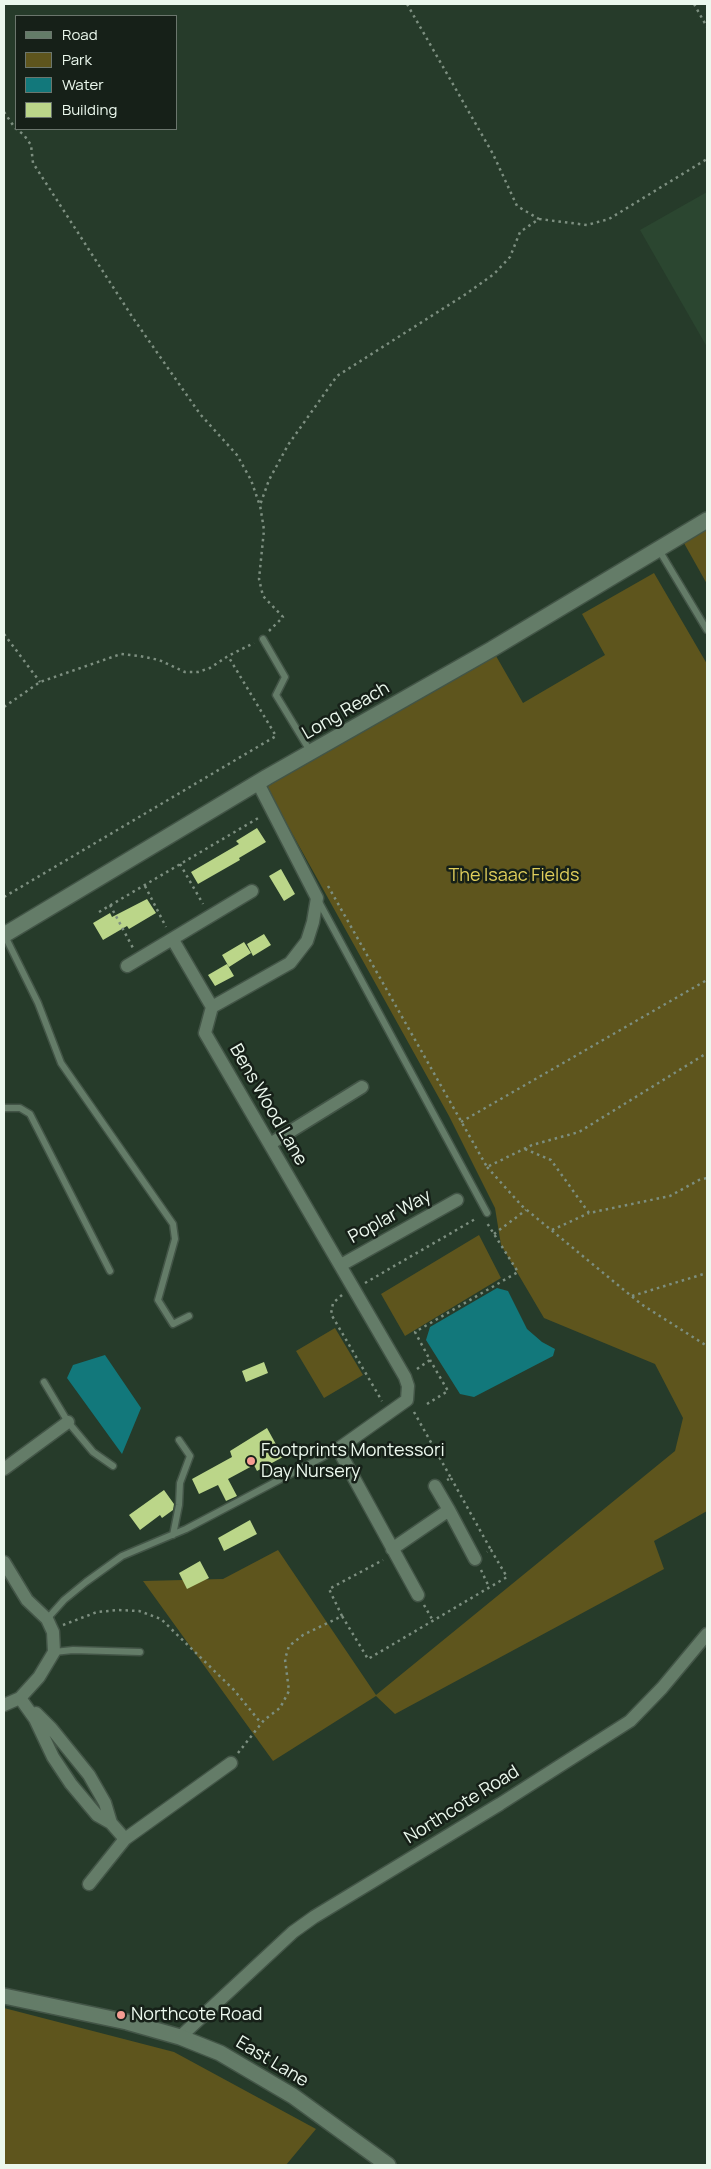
<!DOCTYPE html>
<html>
<head>
<meta charset="utf-8">
<style>
  body { margin:0 }
  #map { position:relative; width:711px; height:2169px; overflow:hidden; background:#263b2a; font-family:Manrope,sans-serif }
  canvas { display:block }
  .frame { position:absolute; inset:0; border:5px solid #ebf8ed; pointer-events:none }
  .legend { position:absolute; left:15px; top:15px; width:162px; height:115px; box-sizing:border-box; background:#162018; border:1px solid #6b766d; margin:0; padding:6px 9px; list-style:none; font-size:15px; color:#ebf8ed }
  .legend li { display:flex; align-items:center; gap:10px; height:25px }
  .legend b { width:25px; border:1px solid #6b766d }
</style>
</head>
<body>
<div id="map">
<canvas width="711" height="2169"></canvas>
<div class="frame"></div>
<ul class="legend">
<li><b style="height:6px;background:#647c68"></b>Road</li>
<li><b style="height:14px;background:#5e551d"></b>Park</li>
<li><b style="height:14px;background:#12787b"></b>Water</li>
<li><b style="height:14px;background:#bbd689"></b>Building</li>
</ul>
</div>
<script>
const ctx = document.querySelector('canvas').getContext('2d');
ctx.lineJoin = 'round';
function paint(path, color) { ctx.fillStyle = color; ctx.fill(path, 'evenodd'); }
const shape = rows => new Path2D(rows.map(r => 'M' + r).join(''));
function stroke(path, color, width, dash) { ctx.strokeStyle = color; ctx.lineWidth = width; ctx.lineCap = dash ? 'butt' : 'round'; ctx.setLineDash(dash || []); ctx.stroke(path); }
function write(font, color, halo, rows, align = 'center') {
  ctx.font = font + ' Manrope,sans-serif'; ctx.lineWidth = 5; ctx.setLineDash([]); ctx.textBaseline = 'middle'; ctx.strokeStyle = halo; ctx.fillStyle = color; for (const [text, x, y, turn = 0] of rows) {
    ctx.save(); ctx.translate(x, y); ctx.rotate((+turn || 0) * Math.PI / 180); ctx.textAlign = isNaN(turn) ? turn : align; if (halo) ctx.strokeText(text, 0, 0); ctx.fillText(text, 0, 0); ctx.restore();
  }
}
paint(shape([
  [707,192,707,347,640,230]
]), '#2b4630');
paint(shape([
  [707,520,707,584,680,536],
  [654,573,707,664,707,1511,654,1541,664,1569,395,1714,376,1696,273,1761,143,1581,223,1579,278,1550,376,1695,675,1451,683,1418,655,1364,544,1318,501,1245,495,1208,449,1116,268,790,258,783,492,649,523,703,605,655,582,614],
  [479,1235,501,1278,405,1336,381,1294],
  [335,1328,363,1375,324,1398,296,1351],
  [4,2008,174,2052,316,2129,286,2165,4,2165]
]), '#5e551d');
paint(shape([
  [497,1288,508,1291,527,1329,542,1342,555,1349,553,1356,474,1397,460,1394,426,1340,430,1327],
  [105,1355,141,1408,122,1454,67,1378,73,1365]
]), '#12787b');
paint(shape([
  [257,828,266,842,239,858,240,860,198,884,191,872,239,844,236,841],
  [281,869,295,894,284,901,269,876],
  [147,899,156,913,129,929,127,926,103,940,93,923,110,913,112,917],
  [264,934,271,945,253,956,247,944],
  [244,942,251,953,229,967,222,955],
  [227,964,234,976,215,986,208,975],
  [264,1362,268,1373,246,1382,242,1371],
  [267,1428,283,1457,257,1471,254,1465,228,1479,237,1496,226,1501,218,1485,199,1494,192,1479,232,1457,230,1451],
  [164,1490,174,1504,173,1510,162,1518,160,1515,140,1530,129,1515],
  [250,1520,257,1534,224,1551,218,1538],
  [200,1561,209,1578,187,1589,179,1573]
]), '#bbd689');
const service = shape([
  [659,550,707,630],
  [263,639,285,677,276,695,310,751],
  [319,902,487,1213],
  [4,934,38,1003,61,1063,173,1224,175,1239,158,1300,173,1324,189,1316],
  [4,1108,20,1108,30,1114,110,1271],
  [44,1382,68,1422,93,1452,113,1466],
  [173,1535,179,1505,180,1483,190,1456,179,1440],
  [47,1619,64,1600,86,1582,122,1556,186,1529,338,1449],
  [54,1652,73,1650,140,1652]
]);
const minor = shape([
  [258,783,317,898,313,922,307,941,290,963,212,1007,205,1033,405,1377,408,1386,407,1400,338,1449,418,1595],
  [173,940,212,1007],
  [127,966,252,891],
  [270,1144,362,1087],
  [341,1265,457,1200],
  [4,1469,68,1422],
  [435,1486,449,1510],
  [392,1549,449,1510,475,1559],
  [4,1562,27,1600,47,1619,53,1632,54,1652,39,1677,20,1698,4,1705],
  [20,1698,35,1719,53,1757,71,1784,97,1815,111,1823,125,1839,231,1763],
  [36,1713,51,1728,89,1775,105,1803,111,1823],
  [89,1884,125,1839],
  [180,2037,293,1932,314,1917,500,1804,630,1721,662,1688,707,1634]
]);
const tertiary = shape([
  [4,935,267,777,492,649,707,520],
  [4,1996,127,2022,180,2037,220,2053,293,2096,388,2165]
]);
stroke(service, '#435547', 9);
stroke(minor, '#435547', 15);
stroke(tertiary, '#435547', 18);
stroke(shape([
  [407,4,493,154,517,206,539,219],
  [694,4,707,27],
  [4,112,15,128,24,135,31,145,33,163,133,318,200,414,237,455,251,480,259,503],
  [269,631,283,617,263,596,259,579,264,530,260,505,269,480,288,445,337,376,466,294,494,274,510,257,520,232,539,219,587,225,609,219,707,159],
  [4,634,40,682],
  [4,707,40,682,121,654,140,656,159,660,185,672,198,672,210,668,228,656,254,643],
  [180,864,203,904],
  [145,886,166,927],
  [328,886,487,1167,532,1145,579,1132,707,1053],
  [4,897,276,736,228,656],
  [110,905,133,948],
  [99,912,260,817],
  [461,1122,707,980],
  [525,1149,551,1160,589,1213,670,1196,699,1180,707,1178],
  [487,1167,522,1206,641,1304,707,1346],
  [552,1230,589,1213],
  [494,1234,526,1210],
  [365,1283,477,1218],
  [342,1295,333,1303,331,1314,382,1401],
  [632,1296,707,1273],
  [417,1369,430,1360,415,1332,518,1272,487,1223],
  [427,1404,448,1391,430,1360],
  [414,1412,451,1478,447,1480],
  [451,1478,491,1550],
  [481,1570,489,1587],
  [424,1605,432,1619],
  [342,1616,329,1589,383,1560],
  [63,1625,97,1612,118,1610,139,1611,161,1619,234,1690,261,1723],
  [238,1753,264,1720,280,1708,289,1691,285,1659,289,1646,303,1635,342,1616,368,1659,507,1577,491,1550,487,1552]
]), '#7d8f80', 2.5, [2.5, 4]);
stroke(service, '#647c68', 6);
stroke(minor, '#647c68', 12);
stroke(tertiary, '#647c68', 15);
for (const [x, y, r, color] of [
  [251,1461,5,"#f59c92"],
  [121,2015,5,"#f59c92"]
]) { const dot = new Path2D(); dot.arc(x, y, r, 0, 2 * Math.PI); ctx.fillStyle = color; ctx.fill(dot); stroke(dot, '#162018', 2); }
write('18px', '#ebf8ed', '#162018', [
  ["Long Reach",346,711,-30],
  ["Bens Wood Lane",268,1105,60],
  ["Poplar Way",390,1217,-29],
  ["Northcote Road",462,1805,-32],
  ["East Lane",272,2062,31]
]);
write('18px', '#e0ce5b', '#162018', [
  ["The Isaac Fields",514,876]
]);
write('18px', '#ebf8ed', '#162018', [
  ["Footprints Montessori",261,1451],
  ["Day Nursery",261,1472],
  ["Northcote Road",131,2015]
], 'left');
</script>
</body>
</html>
